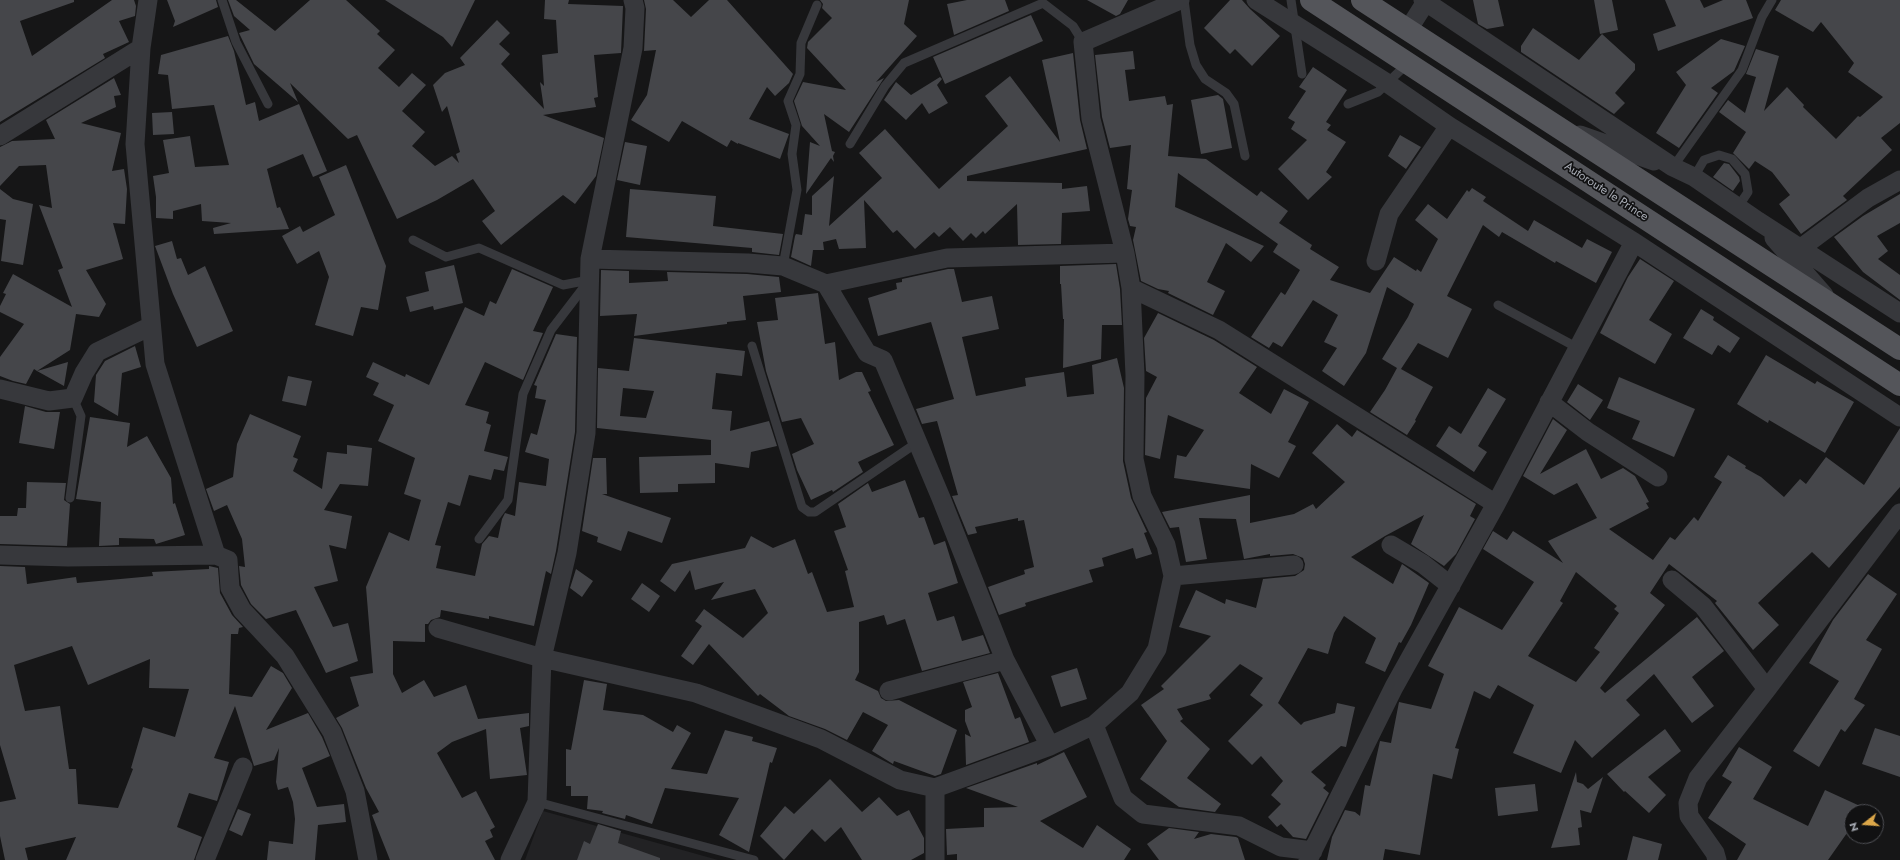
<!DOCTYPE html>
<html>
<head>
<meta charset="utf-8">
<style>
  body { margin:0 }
  #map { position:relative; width:1900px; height:860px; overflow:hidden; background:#161617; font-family:Jost,sans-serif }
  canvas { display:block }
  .north { position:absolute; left:1844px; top:804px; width:40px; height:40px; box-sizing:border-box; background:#111112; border:1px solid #4e4f54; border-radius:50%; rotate:253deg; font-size:11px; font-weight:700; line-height:16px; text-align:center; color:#a9adb6 }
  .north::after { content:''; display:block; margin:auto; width:14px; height:18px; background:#dca749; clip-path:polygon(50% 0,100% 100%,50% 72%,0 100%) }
</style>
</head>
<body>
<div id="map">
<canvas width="1900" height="860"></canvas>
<div class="north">N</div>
</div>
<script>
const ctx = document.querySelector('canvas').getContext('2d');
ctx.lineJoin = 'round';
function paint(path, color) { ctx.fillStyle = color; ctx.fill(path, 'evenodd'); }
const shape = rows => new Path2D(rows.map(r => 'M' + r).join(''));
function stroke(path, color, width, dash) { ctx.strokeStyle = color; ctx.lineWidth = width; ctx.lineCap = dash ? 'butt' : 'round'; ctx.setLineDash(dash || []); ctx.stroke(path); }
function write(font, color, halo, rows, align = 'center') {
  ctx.font = font + ' Jost,sans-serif'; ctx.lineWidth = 3.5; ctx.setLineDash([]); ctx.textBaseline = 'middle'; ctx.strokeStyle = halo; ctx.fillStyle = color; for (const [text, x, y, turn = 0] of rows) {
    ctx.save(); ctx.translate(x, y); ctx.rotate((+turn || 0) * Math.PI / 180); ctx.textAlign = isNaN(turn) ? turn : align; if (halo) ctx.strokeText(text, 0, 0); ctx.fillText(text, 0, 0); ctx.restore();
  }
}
paint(shape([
  [543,811,718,860,525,860]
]), '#222224');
paint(shape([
  [0,0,74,0,74,2,20,21,32,56,112,0,134,0,136,6,135,16,119,21,129,42,103,54,105,58,0,122],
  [167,0,216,0,218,7,173,27,175,21],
  [228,0,236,0,275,31,310,0,346,0,380,31,377,34,395,50,378,68,399,87,412,73,426,85,402,111,425,132,412,146,435,166,452,156,459,163,456,154,460,152,447,106,442,112,433,85,445,73,465,65,460,58,497,20,510,33,499,44,510,54,501,64,544,109,540,82,544,86,542,55,558,53,556,20,544,19,545,0,569,0,568,4,623,6,621,53,594,55,598,97,594,98,596,107,543,115,604,138,596,176,575,204,563,195,501,245,482,221,495,211,473,179,437,200,397,219,357,135,348,139,290,83,298,102,254,64,239,33,250,30,234,16],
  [385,0,475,0,452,47,443,37],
  [644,0,673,0,691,17,709,0,727,0,793,74,789,83,775,96,767,87,749,119,789,134,780,159,738,143,738,144,731,140,727,147,682,121,669,142,631,120,647,95,656,50,644,51,646,9],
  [820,0,909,0,904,24,917,36,876,82,884,78,849,132,824,114,832,151,835,152,833,156,834,162,831,158,806,194,810,142,820,146,802,126,794,101,803,82,846,90,807,48,808,42,832,18,822,8,823,4],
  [967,0,1005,0,1009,11,954,35,947,4],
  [1087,0,1128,0,1120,14,1116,16],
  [1230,0,1242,0,1250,9,1280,36,1252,66,1235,49,1230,54,1204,28],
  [1473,0,1498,0,1504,26,1487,29,1478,24],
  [1594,0,1612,0,1618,30,1600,34],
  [1665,0,1700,0,1704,8,1723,0,1746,0,1753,18,1658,51,1653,34,1676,26],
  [1781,0,1900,0,1900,123,1881,138,1892,150,1843,196,1847,200,1801,234,1779,204,1790,195,1772,172,1755,161,1749,169,1733,153,1746,132,1719,112,1728,100,1745,113,1756,77,1746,74,1756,49,1779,56,1764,111,1787,87,1804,105,1803,107,1836,139,1858,116,1860,117,1883,97,1848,72,1854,63,1821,22,1813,32,1775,10],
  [1031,15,1043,41,945,84,933,57],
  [1533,28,1579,60,1602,34,1635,64,1635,70,1615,93,1625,103,1614,114,1521,52,1521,46],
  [228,36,234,51,246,105,255,102,259,121,299,104,327,171,313,177,303,154,267,169,277,208,280,207,289,229,214,234,213,228,231,223,202,221,201,204,173,211,173,219,156,218,156,197,153,176,169,173,163,140,190,136,195,167,229,165,214,105,172,109,168,75,158,74,161,55],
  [1721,39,1745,46,1734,71,1711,88,1718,93,1679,148,1656,133,1686,85,1676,72],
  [1133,51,1135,69,1125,70,1129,101,1165,96,1167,105,1173,104,1168,156,1206,159,1257,196,1261,191,1288,211,1279,223,1312,245,1310,249,1339,267,1330,280,1370,293,1394,257,1416,271,1417,269,1421,272,1438,239,1415,220,1428,204,1447,219,1467,190,1469,192,1472,188,1486,197,1483,201,1528,231,1534,220,1582,248,1587,239,1612,252,1596,283,1556,261,1555,263,1502,232,1499,237,1483,225,1447,296,1472,309,1448,358,1418,343,1401,369,1433,387,1415,420,1416,421,1407,435,1370,412,1385,390,1397,368,1382,359,1408,317,1414,304,1387,287,1366,353,1344,386,1322,371,1337,348,1324,342,1338,315,1313,300,1282,347,1273,342,1269,348,1251,337,1281,292,1285,295,1300,270,1273,252,1278,244,1178,173,1175,207,1264,246,1251,262,1226,243,1207,282,1225,291,1213,315,1168,293,1169,291,1158,289,1141,281,1133,240,1136,227,1130,226,1128,219,1132,190,1127,189,1131,145,1110,148,1102,117,1095,55],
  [1073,53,1080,120,1087,149,967,176,967,181,1062,183,1062,189,1087,186,1090,211,1062,213,1061,244,1018,245,1017,204,985,234,983,231,976,238,971,233,963,241,950,227,939,237,934,232,915,249,897,230,893,233,864,200,866,248,839,249,836,239,823,242,824,250,813,250,811,266,791,257,795,236,796,234,802,235,805,214,812,215,812,196,834,176,829,226,882,178,859,153,885,129,939,189,1008,126,985,96,1010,76,1060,142,1042,60],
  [1313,67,1347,90,1326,122,1331,125,1327,130,1346,142,1326,172,1332,177,1308,200,1278,169,1307,140,1291,129,1295,122,1288,118,1306,91,1299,87],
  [940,77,942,79,937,85,948,103,929,114,922,103,906,120,884,100,896,82,911,95],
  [114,78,121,95,114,96,116,107,81,123,121,133,112,171,124,169,127,189,125,224,113,223,123,259,86,270,106,304,99,317,76,314,70,350,37,371,34,369,26,384,13,381,0,376,0,357,24,324,0,312,0,306,6,294,3,293,13,274,72,307,58,270,63,268,39,205,52,208,46,165,19,166,0,186,0,147,12,141,55,139,46,120],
  [1218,95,1223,99,1232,148,1201,154,1191,100],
  [172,112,174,134,153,135,152,113],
  [1400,135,1421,147,1406,169,1388,156],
  [625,142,647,146,640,185,617,180],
  [1724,163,1729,164,1739,177,1740,181,1733,191,1713,177],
  [346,165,386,266,378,310,361,307,353,336,315,325,329,277,319,251,297,264,282,236,300,226,303,232,335,215,319,177],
  [0,189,13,199,33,204,23,265,1,261,6,220,0,219],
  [630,189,716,196,713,226,783,234,779,255,752,252,752,248,626,237],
  [1900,194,1900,223,1877,236,1888,251,1878,259,1900,275,1900,300,1863,272,1834,237,1863,216],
  [172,241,177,259,181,258,188,275,205,266,233,331,197,347,173,294,155,246],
  [1640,259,1674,281,1649,320,1672,334,1655,364,1600,333,1628,277],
  [1116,264,1120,289,1122,325,1102,325,1101,359,1063,368,1064,319,1063,319,1061,284,1060,284,1060,266],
  [454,265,463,303,434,310,433,306,410,312,406,297,429,291,425,272],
  [512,269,553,287,533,331,543,333,523,380,485,362,465,405,489,412,486,423,491,425,484,451,508,457,504,471,494,469,491,480,469,475,460,506,448,502,435,545,441,546,436,568,475,576,482,544,489,536,498,538,502,519,505,513,515,516,519,482,546,486,549,459,525,452,531,433,537,435,546,400,535,398,537,386,534,385,556,334,577,337,575,432,556,551,551,574,546,571,534,626,489,616,489,619,441,610,440,617,431,620,428,624,425,624,425,642,393,641,393,674,402,693,424,680,434,697,466,685,478,719,529,713,529,726,520,728,527,775,490,779,486,729,452,742,437,753,462,798,476,791,495,827,490,830,493,837,485,841,495,860,390,860,372,815,379,812,366,788,342,728,336,718,359,706,350,677,373,673,366,587,389,532,409,541,421,500,404,494,415,458,378,441,394,405,373,395,379,383,366,377,373,362,405,377,406,374,429,385,465,307,484,316,490,301,496,304],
  [948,269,954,269,962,302,992,296,999,329,962,337,976,396,1026,386,1025,378,1064,372,1067,397,1094,394,1092,365,1117,358,1124,388,1123,461,1131,498,1147,532,1144,533,1152,554,1136,559,1133,548,1102,558,1104,566,1089,570,1093,582,1025,603,1026,606,999,615,988,587,1025,574,1024,570,1034,567,1024,520,1018,521,1018,518,975,527,977,533,968,535,952,496,958,495,937,421,922,424,916,409,954,399,931,322,878,336,868,298,897,289,896,283,902,282,902,279],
  [601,270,629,271,629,283,668,281,667,272,747,274,779,277,781,292,743,296,746,320,727,322,727,324,634,336,637,314,600,316],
  [818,293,825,344,835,342,839,380,856,372,862,372,871,391,868,392,894,445,858,462,863,472,833,492,832,490,811,500,797,470,792,454,814,444,801,418,782,422,766,371,757,322,778,320,775,298],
  [1701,309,1714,317,1713,320,1740,338,1730,353,1718,345,1712,355,1683,338],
  [1158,313,1214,340,1257,367,1239,393,1271,414,1284,389,1309,402,1288,442,1296,446,1279,478,1251,464,1250,489,1174,478,1177,455,1186,457,1204,430,1168,415,1160,459,1145,455,1146,398,1157,377,1146,371,1144,338],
  [634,338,745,351,742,376,716,373,712,409,732,411,730,431,769,421,777,446,751,452,749,468,715,463,715,483,678,484,678,492,640,493,639,457,711,455,711,440,597,428,598,368,629,371],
  [623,388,654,391,646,418,620,416],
  [135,346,141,367,122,373,118,416,94,402,96,375,105,361],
  [1766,355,1815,384,1817,381,1854,402,1825,453,1769,420,1768,423,1737,404],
  [68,362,64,386,37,371],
  [288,376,312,381,306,406,282,401],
  [1619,377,1695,409,1674,457,1632,439,1640,421,1607,408],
  [1578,384,1603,400,1590,420,1567,402],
  [1488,388,1506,399,1478,446,1487,452,1474,472,1436,446,1449,426,1461,434],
  [25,406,46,412,60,412,54,449,19,443],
  [250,414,301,436,293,457,298,459,293,471,322,489,327,452,347,454,347,445,372,448,368,486,340,484,324,510,352,516,346,549,329,545,338,581,314,587,333,627,348,623,358,661,326,673,296,610,266,619,251,604,241,585,239,566,245,567,242,539,227,505,214,511,206,489,233,477,237,444],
  [90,417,130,423,127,447,147,436,171,478,173,504,175,503,185,535,156,544,154,539,119,538,119,545,99,546,101,502,76,499],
  [1553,419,1567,430,1540,474,1586,449,1601,479,1623,468,1635,476,1649,502,1646,503,1649,508,1609,529,1653,560,1670,537,1675,540,1694,517,1698,521,1722,482,1714,477,1728,455,1746,466,1745,468,1761,477,1784,497,1800,479,1806,484,1826,457,1864,485,1900,428,1900,487,1829,568,1812,552,1758,603,1779,625,1753,650,1715,603,1717,601,1669,564,1650,593,1665,605,1600,688,1605,693,1697,617,1724,651,1692,677,1714,706,1692,723,1654,674,1626,700,1640,715,1592,758,1575,740,1561,773,1513,753,1534,705,1498,685,1490,699,1474,691,1455,748,1459,749,1452,779,1433,774,1420,855,1385,849,1383,860,1327,860,1332,837,1345,810,1355,812,1360,816,1365,785,1370,786,1380,741,1391,743,1399,702,1431,709,1444,674,1428,666,1459,607,1502,630,1534,582,1483,549,1493,531,1507,540,1513,531,1563,563,1548,541,1597,518,1577,483,1554,495,1523,476],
  [1576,572,1617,606,1614,609,1619,613,1594,648,1600,652,1576,682,1528,656,1563,603,1560,601],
  [1337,424,1352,437,1357,430,1476,504,1470,516,1475,519,1456,554,1444,566,1411,544,1424,515,1385,536,1351,557,1393,584,1402,564,1429,583,1411,625,1401,643,1399,642,1385,672,1365,663,1376,638,1344,616,1334,633,1328,654,1308,648,1278,703,1301,725,1304,722,1335,713,1337,703,1355,707,1346,747,1341,746,1311,772,1326,785,1323,788,1329,793,1306,839,1293,837,1281,824,1277,827,1268,817,1281,804,1271,795,1283,781,1261,756,1252,765,1228,741,1263,705,1250,695,1263,678,1240,664,1209,695,1211,699,1177,709,1183,719,1180,721,1210,749,1187,778,1221,804,1215,812,1179,807,1140,779,1167,741,1141,705,1164,689,1161,686,1211,636,1179,627,1196,590,1225,604,1226,599,1256,608,1263,579,1295,576,1304,570,1305,564,1303,558,1293,554,1270,556,1270,554,1244,559,1236,519,1199,518,1207,559,1186,562,1179,527,1170,528,1162,512,1250,495,1250,523,1294,514,1313,504,1316,509,1345,482,1312,453],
  [593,458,606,458,607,494,602,494,671,518,662,543,628,531,621,551,597,542,598,537,582,531],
  [905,480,919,518,924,517,934,545,945,541,958,583,928,593,937,621,954,616,962,641,983,635,990,653,922,671,905,619,887,625,884,615,859,622,859,672,855,680,878,691,881,698,886,701,899,700,957,730,941,774,935,776,894,761,893,764,872,751,888,725,863,712,847,740,825,729,789,716,760,694,758,696,709,644,693,665,681,656,702,626,695,621,704,609,743,638,768,613,755,589,711,600,724,582,695,590,690,570,675,592,660,581,672,564,745,548,751,536,773,548,795,539,808,574,812,572,827,612,854,607,845,571,848,570,834,531,846,527,838,504,868,483,872,492],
  [27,482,66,483,64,500,70,504,67,546,0,544,0,516,17,516,18,508,26,508],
  [0,566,25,567,27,584,76,577,77,583,153,576,152,572,209,569,209,566,218,568,220,593,232,615,243,627,239,628,238,634,231,634,229,694,252,697,271,666,283,673,292,688,266,730,308,713,322,737,330,756,302,768,317,807,344,804,346,822,318,825,315,860,267,860,269,841,293,844,295,819,293,802,288,787,278,790,276,782,279,748,274,760,254,766,235,706,214,758,229,762,217,801,189,793,177,827,202,837,194,860,66,860,76,837,25,848,28,860,5,860,0,836,0,802,16,799,0,745],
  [72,646,88,685,150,659,149,688,189,689,175,737,143,727,131,768,133,769,118,808,78,804,76,769,69,769,60,706,25,711,24,707,14,665],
  [576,569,593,581,582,597,570,588],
  [1868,574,1897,594,1866,640,1882,649,1854,699,1865,705,1845,732,1841,729,1819,767,1793,751,1839,681,1809,663,1833,620],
  [642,583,660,596,649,612,631,599],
  [1077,668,1087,699,1061,707,1051,676],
  [998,673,1015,719,1020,717,1029,742,966,765,965,734,971,737,965,721,965,710,972,707,963,682],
  [584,680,607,684,603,710,643,715,673,732,677,725,691,733,671,769,707,774,725,730,753,737,752,741,777,748,772,763,770,762,749,852,719,835,739,798,665,788,652,824,626,815,625,819,602,813,603,811,587,809,588,796,571,796,571,786,566,786,566,749,571,750],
  [1875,728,1900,736,1900,777,1862,764],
  [1665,729,1681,751,1648,777,1666,795,1649,813,1625,791,1624,792,1607,774],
  [1739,747,1772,767,1753,799,1808,826,1825,790,1860,806,1857,812,1852,812,1852,823,1847,833,1828,860,1737,860,1746,844,1708,818,1732,782,1722,776],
  [1064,752,1087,797,1040,821,1083,848,1097,825,1131,849,1124,860,957,860,957,854,947,855,946,829,984,827,984,808,1018,807,966,788,1037,763,1037,765],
  [1576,772,1577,782,1583,784,1588,789,1603,777,1591,813,1580,810,1582,827,1578,828,1580,845,1551,848],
  [830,779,862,812,879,797,897,816,909,810,924,838,924,853,911,860,862,860,841,827,825,842,812,829,784,860,760,836,785,806,794,814],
  [1535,784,1538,811,1498,816,1495,788],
  [238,809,251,814,242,836,229,830],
  [598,824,621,831,618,843,660,858,660,860,577,860,584,841,590,844],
  [1169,828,1199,832,1194,839,1211,834,1236,837,1238,838,1245,860,1159,860,1147,844],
  [1633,836,1662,844,1658,860,1627,860]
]), '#45464a');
stroke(shape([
  [222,0,236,42,268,104],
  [1184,0,1190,45,1196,65,1205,79,1226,93,1234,104,1245,156],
  [1291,0,1302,74],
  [1348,104,1378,92,1408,63],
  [850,144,885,86,904,63,1043,3,1073,26,1083,42],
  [1673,167,1742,70,1762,17,1772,0],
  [1694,177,1704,160,1719,155,1732,159,1745,174,1748,192,1738,207],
  [413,240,446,257,479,248,563,285,589,280],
  [783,266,797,190,792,154,796,125,788,101,800,74,801,43,817,5],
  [1498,305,1578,348],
  [752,346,802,507,809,512,815,512,918,442],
  [70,498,81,416,73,398],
  [479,539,508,500,523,394,551,330,587,283],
  [537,802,754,860]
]), '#37383c', 9);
stroke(shape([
  [1256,0,1387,83,1449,126,1634,242,1900,417],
  [1423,0,1673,167,1694,177,1758,221,1900,313],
  [1408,30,1427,0],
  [1580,135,1654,161],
  [0,136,141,48],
  [1774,238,1824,295],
  [1801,248,1868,198,1900,180],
  [590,259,748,263,783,266,826,284,947,258,1125,253],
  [1376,261,1389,214,1449,126],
  [826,284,867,353,883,360,941,498,1005,660,1050,746],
  [1131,288,1219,330,1496,504],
  [0,389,49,401,73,398,84,373,97,352,151,326],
  [1549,402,1588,432,1658,477],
  [1391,545,1423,564,1451,586],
  [0,555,68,557,216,555,155,364,135,144,141,48,148,0],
  [216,555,228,560,230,588,242,610,285,656,332,732,355,791,368,860],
  [1173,576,1294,565],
  [1672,580,1703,606,1767,689],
  [438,628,542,658,696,693,821,739,900,780,935,788,1050,746,1094,725,1130,693,1157,649,1173,576,1166,545,1142,496,1134,459,1135,375,1131,288,1125,253,1091,119,1083,42,1180,0],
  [889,691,1005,660],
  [1094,725,1123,798,1143,814,1239,826,1281,847,1313,851],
  [935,788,935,860],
  [205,860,243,767],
  [510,860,537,802,542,658,567,553,586,433,590,259,633,48,635,8,633,0],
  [1308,860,1394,687,1496,504,1634,242],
  [1717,860,1715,853,1689,816,1688,803,1698,778,1767,689,1900,513]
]), '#37383c', 19);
stroke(shape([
  [1311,0,1900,385],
  [1362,0,1900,349]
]), '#54555a', 22);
write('12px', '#a9adb6', '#111112', [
  ["Autoroute le Prince",1606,192,33]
]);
</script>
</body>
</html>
